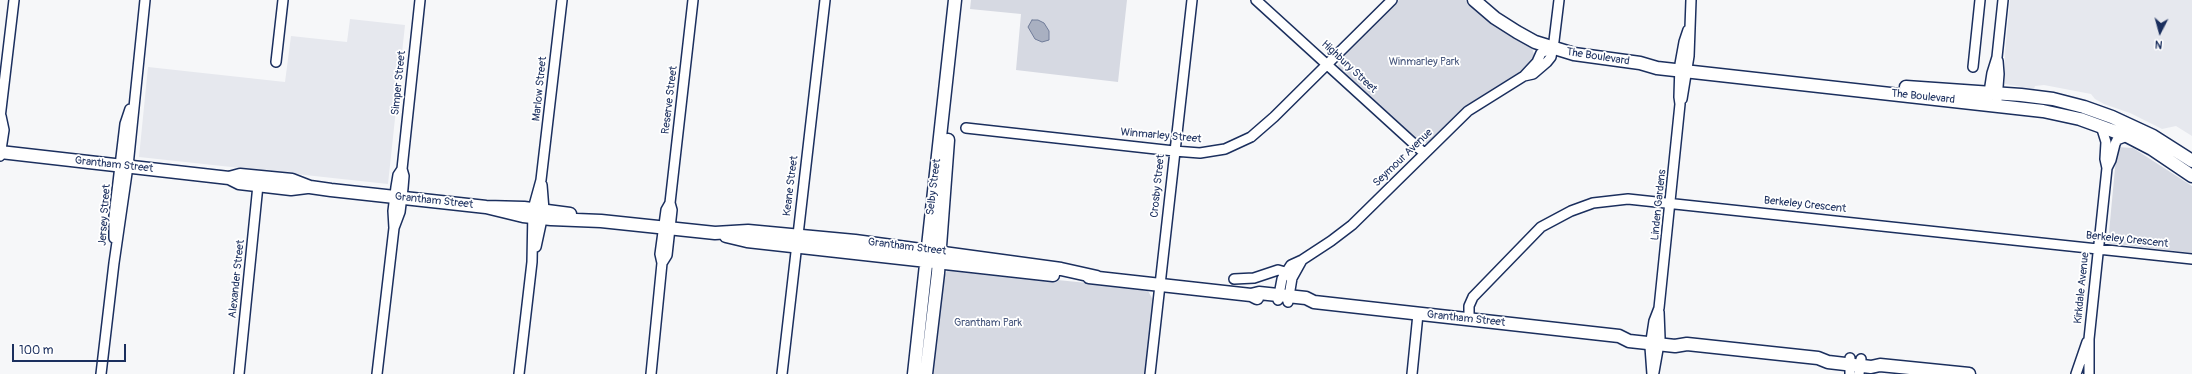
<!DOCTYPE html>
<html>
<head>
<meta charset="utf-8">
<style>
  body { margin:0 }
  #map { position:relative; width:2192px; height:374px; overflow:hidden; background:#f6f7f9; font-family:Pangolin,sans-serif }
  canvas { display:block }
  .north { position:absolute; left:2140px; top:12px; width:40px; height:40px; -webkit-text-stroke:3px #fff; paint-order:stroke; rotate:186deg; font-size:11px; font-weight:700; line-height:16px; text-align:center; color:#1b2f5e }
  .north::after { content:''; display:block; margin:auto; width:14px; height:18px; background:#1b2f5e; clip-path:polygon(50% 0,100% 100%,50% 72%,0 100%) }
  .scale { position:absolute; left:12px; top:344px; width:114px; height:18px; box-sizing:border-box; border:2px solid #1b2f5e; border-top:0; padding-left:5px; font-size:12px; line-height:14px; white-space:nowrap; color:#1b2f5e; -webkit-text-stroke:3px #fff; paint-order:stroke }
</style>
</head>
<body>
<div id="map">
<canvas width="2192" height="374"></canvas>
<div class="north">N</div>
<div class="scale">100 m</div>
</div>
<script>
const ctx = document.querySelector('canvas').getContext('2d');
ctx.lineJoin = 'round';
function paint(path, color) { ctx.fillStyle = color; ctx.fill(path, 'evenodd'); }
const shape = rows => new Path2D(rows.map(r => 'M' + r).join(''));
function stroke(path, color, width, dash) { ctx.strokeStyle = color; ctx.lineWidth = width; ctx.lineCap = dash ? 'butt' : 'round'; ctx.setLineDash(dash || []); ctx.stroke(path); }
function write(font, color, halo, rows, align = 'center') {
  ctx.font = font + ' Pangolin,sans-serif'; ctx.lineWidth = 3.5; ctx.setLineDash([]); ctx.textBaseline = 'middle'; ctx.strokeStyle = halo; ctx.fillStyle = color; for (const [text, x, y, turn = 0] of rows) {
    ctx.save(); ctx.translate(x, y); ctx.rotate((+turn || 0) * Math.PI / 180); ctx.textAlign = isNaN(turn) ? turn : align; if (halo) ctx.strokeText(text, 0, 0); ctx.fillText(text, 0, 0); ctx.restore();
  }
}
paint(shape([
  [2010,0,2192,0,2192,136,2176,126,2162,129,2130,113,2104,104,2095,99,2091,94,2044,85,2035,86,2034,89,2005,84,2005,53],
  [350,19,405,25,388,184,139,157,148,67,285,82,291,36,347,42]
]), '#e6e8ee');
paint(shape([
  [971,0,1127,0,1118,82,1016,70,1021,14,970,9],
  [1399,0,1465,0,1511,37,1532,48,1535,58,1527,68,1465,109,1428,143,1419,143,1341,72,1338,66,1342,56],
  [2117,147,2133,148,2192,186,2192,253,2108,243],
  [948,269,1147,289,1153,300,1145,374,930,374,944,277]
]), '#d6d9e2');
const water = shape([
  [1032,20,1038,20,1044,23,1049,31,1049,40,1042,42,1035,39,1028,27,1032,20]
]);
paint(water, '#a9b0c1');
stroke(water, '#707c99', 1);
const minor = shape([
  [1256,0,1424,153],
  [276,62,283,0],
  [1973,67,1980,0],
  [1524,76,1537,62,1541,53,1552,48],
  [1682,99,1689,56,1691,0],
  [1988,99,1992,73,1997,57,2003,0],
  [1997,100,1999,74,1998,61],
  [0,118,14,0],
  [966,128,1174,151,1200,153,1225,149,1251,137,1274,117,1392,0],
  [0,156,4,130,1,116],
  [2107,168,2111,160,2115,144,2117,140,2127,136],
  [394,228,400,212,403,188,404,176,402,169,420,0],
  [114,238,114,216,125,124,130,109],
  [536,247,544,210,542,185],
  [662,263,667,255,672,210,670,203,693,0],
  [1234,279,1254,278,1278,270,1285,272],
  [1278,300,1282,279,1291,265,1302,260,1331,241,1352,225,1468,111,1524,76,1533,74,1547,62,1551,57,1554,41,1559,0],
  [1288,302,1292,278,1302,260],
  [1469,320,1469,306,1473,297,1541,227,1571,211,1593,203,1628,199,2192,259],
  [1654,372,1660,338,1659,312],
  [101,374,114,263,128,166,145,0],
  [239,374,258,185],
  [377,374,394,228,393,211,396,187,398,175,402,169],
  [519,374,532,262,533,209,541,180,562,0],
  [651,374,662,263,660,254,666,210,670,203],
  [782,374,825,0],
  [1150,374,1192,0],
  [1412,374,1418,314],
  [1652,374,1650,347,1654,321,1659,308,1680,104,1679,97,1680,64,1684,42,1688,30],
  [1850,374,1850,358],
  [1859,374,1861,359],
  [2076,374,2087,342],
  [2089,374,2089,339,2107,168,2105,159,2106,142,2101,126]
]);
const major = shape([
  [1474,0,1495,18,1517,32,1535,42,1574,54,1640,63,1657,68,2043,111,2080,119,2127,136,2152,149,2192,176],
  [1906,87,2021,95,2053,99,2084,107,2112,117,2153,136,2192,161],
  [0,152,229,178,240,175,292,180,310,187,331,190,486,207,524,208,570,214],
  [229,178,239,183,291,189,307,187],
  [486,207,523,216,551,219,601,221,715,233,748,231,855,241,1061,269,1097,277],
  [726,236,747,241,1053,275],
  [1089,277,1251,295,1257,298],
  [1251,295,1259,293,1306,298,1314,302,1619,336,1629,341,1675,346,1687,344,1818,358,1828,362,1871,367,1880,365,1969,374],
  [914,374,955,0],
  [926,374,938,273,948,140]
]);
stroke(minor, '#1b2f5e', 12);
stroke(major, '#1b2f5e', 15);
stroke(minor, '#fff', 9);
stroke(major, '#fff', 12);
write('11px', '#1b2f5e', '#fff', [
  ["The Boulevard",1598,57,9],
  ["Highbury Street",1349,67,43],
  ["Simper Street",399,83,-84],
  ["Marlow Street",540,89,-84],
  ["The Boulevard",1923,97,6],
  ["Reserve Street",670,100,-83],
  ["Winmarley Street",1161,136,5],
  ["Seymour Avenue",1403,158,-44],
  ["Grantham Street",114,165,6],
  ["Keane Street",791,186,-83],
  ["Crosby Street",1158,186,-84],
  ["Selby Street",934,187,-83],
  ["Grantham Street",434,201,6],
  ["Linden Gardens",1659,205,-84],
  ["Berkeley Crescent",1805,205,6],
  ["Jersey Street",105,215,-86],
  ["Berkeley Crescent",2127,240,6],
  ["Grantham Street",907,247,7],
  ["Alexander Street",237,279,-84],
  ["Kirkdale Avenue",2082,288,-84],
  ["Grantham Street",1466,319,6]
]);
write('11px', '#4a5a7f', '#fff', [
  ["Winmarley Park",1424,62],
  ["Grantham Park",988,323]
]);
</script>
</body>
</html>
